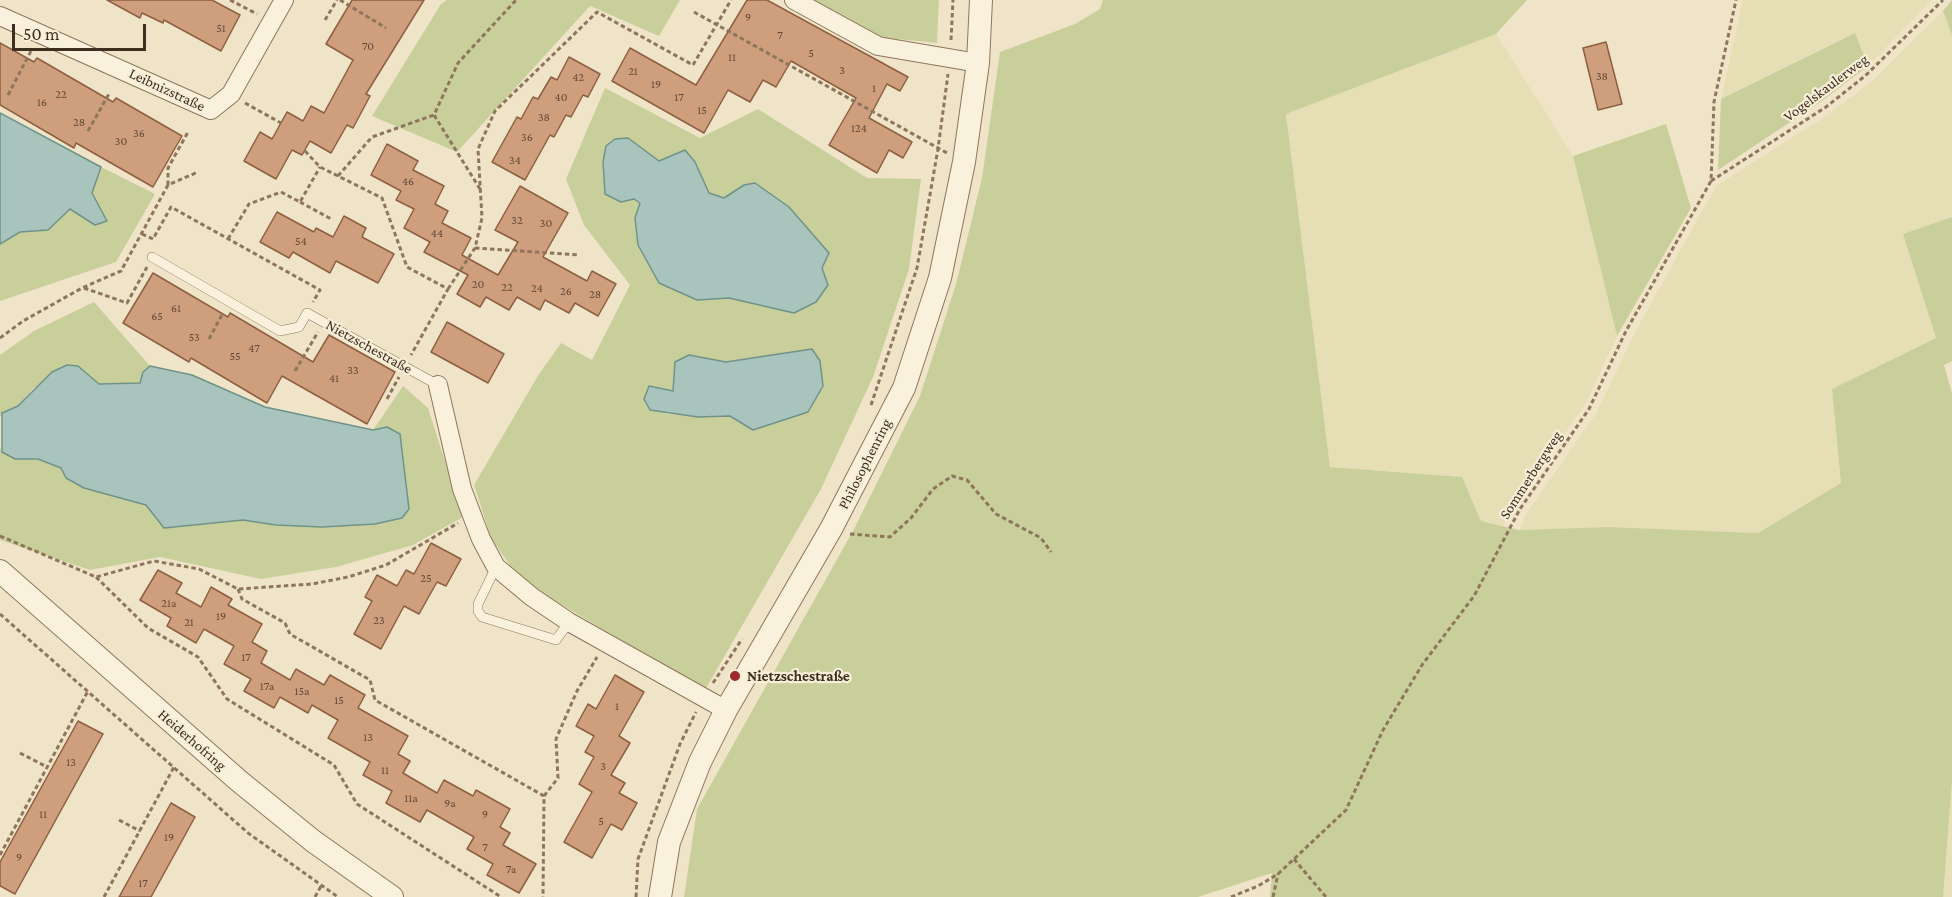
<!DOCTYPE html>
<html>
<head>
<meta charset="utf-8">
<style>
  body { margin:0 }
  #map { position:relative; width:1952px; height:897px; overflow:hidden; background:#f0e4c8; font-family:"Crimson Pro",serif }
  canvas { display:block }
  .scale { position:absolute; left:12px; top:24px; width:134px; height:27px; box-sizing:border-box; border:3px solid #3d2e20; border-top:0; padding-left:8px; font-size:18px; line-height:21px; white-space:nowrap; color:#3d2e20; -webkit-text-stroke:4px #f7eed8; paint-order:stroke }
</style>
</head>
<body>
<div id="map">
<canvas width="1952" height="897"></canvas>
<div class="scale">50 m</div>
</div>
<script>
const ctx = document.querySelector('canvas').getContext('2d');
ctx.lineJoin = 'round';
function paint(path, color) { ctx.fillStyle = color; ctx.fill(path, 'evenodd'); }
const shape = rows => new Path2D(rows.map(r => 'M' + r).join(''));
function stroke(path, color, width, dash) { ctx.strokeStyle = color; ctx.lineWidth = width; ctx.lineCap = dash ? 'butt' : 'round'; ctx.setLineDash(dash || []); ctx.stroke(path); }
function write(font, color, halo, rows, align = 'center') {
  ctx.font = font + ' "Crimson Pro",serif'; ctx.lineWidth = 4.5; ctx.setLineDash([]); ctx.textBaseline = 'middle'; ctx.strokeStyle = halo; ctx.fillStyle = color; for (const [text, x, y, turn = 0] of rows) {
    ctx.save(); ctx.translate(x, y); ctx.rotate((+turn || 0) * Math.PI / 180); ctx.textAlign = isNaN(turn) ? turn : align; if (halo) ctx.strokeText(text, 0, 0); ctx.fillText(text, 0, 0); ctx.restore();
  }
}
paint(shape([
  [1743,0,1932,0,1868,66,1854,33,1721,99],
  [1943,11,1952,35,1952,217,1903,234,1936,338,1832,389,1841,483,1758,533,1608,527,1519,530,1526,514,1597,412,1634,334,1716,186,1829,114,1871,82],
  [1496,34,1573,156,1617,336,1585,405,1514,505,1503,526,1481,521,1462,477,1330,467,1286,114],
  [1952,782,1952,897,1943,897,1945,875]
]), '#e6deb5');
paint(shape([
  [447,0,680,0,659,36,590,6,457,152,372,116,441,4],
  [811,0,939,0,937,43,877,37],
  [1103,0,1527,0,1496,34,1286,114,1330,467,1462,477,1481,521,1519,530,1608,527,1758,533,1841,483,1832,389,1936,338,1903,234,1952,217,1952,361,1944,365,1952,393,1952,782,1943,897,1270,897,1272,873,1198,897,684,897,697,809,854,529,920,396,956,284,982,178,1000,52,1075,24,1100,9],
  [1952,0,1952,35,1943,11],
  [1855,33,1868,66,1822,101,1718,170,1721,99],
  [605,88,700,138,758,109,867,178,921,179,909,269,873,377,821,489,705,690,520,580,491,538,474,485,539,374,561,343,592,360,630,285,584,225,566,179],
  [628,138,659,161,695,162,709,193,724,198,744,185,755,183,789,207,829,253,794,313,729,298,697,300,635,218,640,203,634,199],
  [812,349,808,412,753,429,730,416,666,414,673,391,675,362,689,355,726,362],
  [1666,124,1691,208,1617,336,1573,156],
  [101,167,155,194,116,262,0,301,0,244,20,232,48,230,70,209,95,225,92,193],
  [94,302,150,366,143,372,140,383,99,384,78,367,34,388,18,406,0,416,0,355,34,331],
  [403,386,428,408,463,517,413,545,336,567,261,579,160,557,90,570,0,540,0,447,2,452,15,459,38,459,61,468,66,478,84,488,146,505,164,528,243,520,276,525,322,527,375,524,387,427,373,430]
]), '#c9cf9b');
const water = shape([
  [0,113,101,167,92,193,107,221,95,225,70,209,48,230,20,232,0,244,0,113],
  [628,138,659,161,685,150,695,162,709,193,724,198,744,185,755,183,789,207,829,253,822,268,828,285,816,302,794,313,729,298,697,300,659,283,638,245,635,218,640,203,634,199,621,202,605,194,603,162,606,146,615,139,628,138],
  [812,349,820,361,823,386,808,412,753,430,730,416,698,417,650,410,644,399,649,386,673,391,675,362,689,355,726,362,812,349],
  [67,365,78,366,99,384,140,383,143,372,150,366,192,375,265,407,373,430,387,427,400,434,409,509,402,518,375,524,322,527,276,525,243,520,164,528,146,505,84,488,66,478,61,468,38,459,15,459,2,452,2,413,18,406,52,372,67,365]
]);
paint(water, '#a9c4bc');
stroke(water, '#6f938a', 1.5);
const building = shape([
  [107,0,212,0,240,15,221,51,164,20,163,23,142,13,140,18,107,0],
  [352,0,424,0,366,94,370,96,353,128,347,125,331,153,310,141,302,155,292,150,276,179,244,161,260,132,272,139,287,112,303,121,311,106,324,113,353,60,326,44,352,0],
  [747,0,767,0,908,77,900,91,887,84,869,118,912,142,903,158,889,150,877,173,829,145,856,98,791,61,776,87,763,80,750,102,728,90,704,133,612,81,630,48,696,85,747,0],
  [1606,42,1622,104,1598,110,1583,48,1606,42],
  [0,43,34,62,37,58,113,102,116,98,182,136,153,187,76,143,74,148,0,105,0,43],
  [569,57,600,74,588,97,583,95,571,117,566,115,554,137,550,135,525,180,492,162,517,117,521,119,533,97,538,99,551,77,557,80,569,57],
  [387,144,418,161,413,170,444,186,435,204,448,211,442,223,471,238,462,255,498,275,518,242,495,230,520,186,568,213,543,257,587,281,592,271,616,284,598,316,575,303,569,313,545,300,540,310,517,297,509,310,486,297,480,307,457,294,468,275,424,252,430,242,404,228,414,209,396,200,401,191,371,175,387,144],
  [277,212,314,232,316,228,333,237,344,216,366,228,362,237,394,254,378,283,336,261,330,273,293,252,289,258,260,242,277,212],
  [153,273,228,317,230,313,313,362,329,335,395,372,367,424,282,376,267,403,191,358,189,362,123,323,153,273],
  [447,322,504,354,488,383,431,352,447,322],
  [431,543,461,559,446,586,437,582,419,614,404,606,381,649,354,634,372,601,365,597,377,575,397,586,406,570,414,574,431,543],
  [158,570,182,583,176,593,201,607,211,587,232,599,228,605,262,624,252,642,267,651,261,663,290,680,296,669,324,685,330,675,365,695,358,708,408,736,398,754,410,761,403,773,437,793,444,780,473,796,476,790,510,809,500,827,510,833,503,845,536,864,519,893,487,875,493,864,467,849,474,837,427,810,420,822,386,803,392,791,363,775,370,762,328,738,338,720,312,705,308,713,280,697,274,708,244,691,251,679,224,664,234,646,204,629,196,643,167,626,171,618,140,600,158,570],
  [615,675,644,692,619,736,630,743,611,775,625,783,619,793,637,803,622,830,611,824,592,858,564,842,592,792,579,784,594,757,585,752,594,736,576,726,588,704,596,709,615,675],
  [78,721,103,734,15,894,0,886,0,862,78,721],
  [171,803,195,817,151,897,119,897,171,803]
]);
paint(building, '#cf9f7d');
stroke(building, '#8d5f41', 1.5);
const service = shape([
  [152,257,280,331,299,327,307,313,438,385],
  [496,567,478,604,478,611,482,617,556,640,569,622]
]);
const minor = shape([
  [794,0,878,46,978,63],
  [0,16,211,110,231,94,284,0],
  [438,385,462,489,481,539,496,567,532,597,569,622,726,710]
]);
const tertiary = shape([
  [0,571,239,781,313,841,392,897],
  [660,897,669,842,700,762,726,710,831,529,904,388,940,278,964,162,978,63,981,0]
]);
stroke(service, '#8d765c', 10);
stroke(minor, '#8d765c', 20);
stroke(tertiary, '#8d765c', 24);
stroke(shape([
  [230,0,257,14],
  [340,0,386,28],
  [694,12,947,153],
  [325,20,337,0],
  [951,40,953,0],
  [8,95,31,51],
  [245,103,281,123],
  [88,131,110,92],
  [305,151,320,167,382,198,407,267,448,289,411,355],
  [338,176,372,137,434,115],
  [1711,181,1826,107,1865,76,1943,0],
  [168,185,168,168,188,132],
  [480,189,434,115,458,63,516,0],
  [300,202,333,220],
  [142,234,153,239,171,207,320,290,313,302],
  [228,239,249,204,281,192,300,202,320,167],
  [475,248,579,255],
  [84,288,127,303,147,267],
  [448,289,475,248,482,218,478,149,495,111,597,12,693,65,731,0],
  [0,338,23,321,82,288,121,271,168,185,198,172],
  [209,339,223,313],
  [295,371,318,332],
  [387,399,399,377],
  [871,405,917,268,938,149,948,74],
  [850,534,890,537,911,518,933,489,952,476,967,480,996,514,1041,538,1051,552],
  [0,536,96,577,154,561,199,569,238,589,312,584,348,577,386,565,458,523],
  [96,577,148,628,198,657,227,699,334,765,357,804,501,897],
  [238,589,242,599,285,623,290,634,370,680,375,700,544,796,543,897],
  [0,614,248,833,338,897],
  [713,683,742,639],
  [20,753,47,767],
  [544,796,558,778,556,739,577,691,597,657],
  [119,820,140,831],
  [0,855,88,691],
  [1294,859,1326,897],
  [104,897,174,767],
  [315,897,321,886],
  [636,897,638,859,680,744,696,712],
  [1231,897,1258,886,1278,874,1346,810,1383,730,1422,665,1474,596,1520,509,1589,409,1626,331,1711,181,1714,102,1736,0],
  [1273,897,1278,874]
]), '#8d765c', 3, [4.5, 3]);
stroke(service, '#faf1dc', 9);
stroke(minor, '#faf1dc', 18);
stroke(tertiary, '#faf1dc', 22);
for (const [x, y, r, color] of [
  [735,676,6,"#9e2a2b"]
]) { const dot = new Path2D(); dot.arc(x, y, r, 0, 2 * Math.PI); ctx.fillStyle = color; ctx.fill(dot); stroke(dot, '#f7eed8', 2); }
write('12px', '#624a37', null, [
  ["9",748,17],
  ["51",221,28],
  ["7",780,35],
  ["70",368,46],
  ["5",811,53],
  ["11",732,57],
  ["3",842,70],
  ["21",633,71],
  ["38",1602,76],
  ["42",578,77],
  ["19",656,84],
  ["1",874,88],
  ["22",61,94],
  ["40",561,97],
  ["17",679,97],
  ["16",42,102],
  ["15",702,110],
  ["38",544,117],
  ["28",79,122],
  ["124",859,128],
  ["36",139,133],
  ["36",527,137],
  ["30",121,141],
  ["34",515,160],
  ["46",408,181],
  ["32",517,220],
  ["30",546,223],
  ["44",437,233],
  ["54",301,241],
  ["20",478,284],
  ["22",507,287],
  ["24",537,288],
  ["26",566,291],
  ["28",595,294],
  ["61",176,308],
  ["65",157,316],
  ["53",194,337],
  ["47",254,348],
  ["55",235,356],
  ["33",353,370],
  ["41",334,378],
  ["25",426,578],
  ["21a",169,603],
  ["19",221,616],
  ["23",379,620],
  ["21",189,622],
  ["17",246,657],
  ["17a",267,686],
  ["15a",302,691],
  ["15",339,700],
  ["1",617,706],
  ["13",368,737],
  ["13",71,762],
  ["3",603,766],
  ["11",385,770],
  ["11a",411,798],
  ["9a",450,803],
  ["11",43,814],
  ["9",485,814],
  ["5",601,821],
  ["19",169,837],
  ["7",485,847],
  ["9",19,857],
  ["7a",511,869],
  ["17",143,883]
]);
write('15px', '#3d2e20', '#f7eed8', [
  ["Vogelskaulerweg",1826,88,-37],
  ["Leibnizstraße",167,90,25],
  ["Nietzschestraße",369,347,29],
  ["Philosophenring",865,464,-63],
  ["Sommerbergweg",1531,475,-57],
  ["Heiderhofring",192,740,41]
]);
write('bold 15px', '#3d2e20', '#f7eed8', [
  ["Nietzschestraße",747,676]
], 'left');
</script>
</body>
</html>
